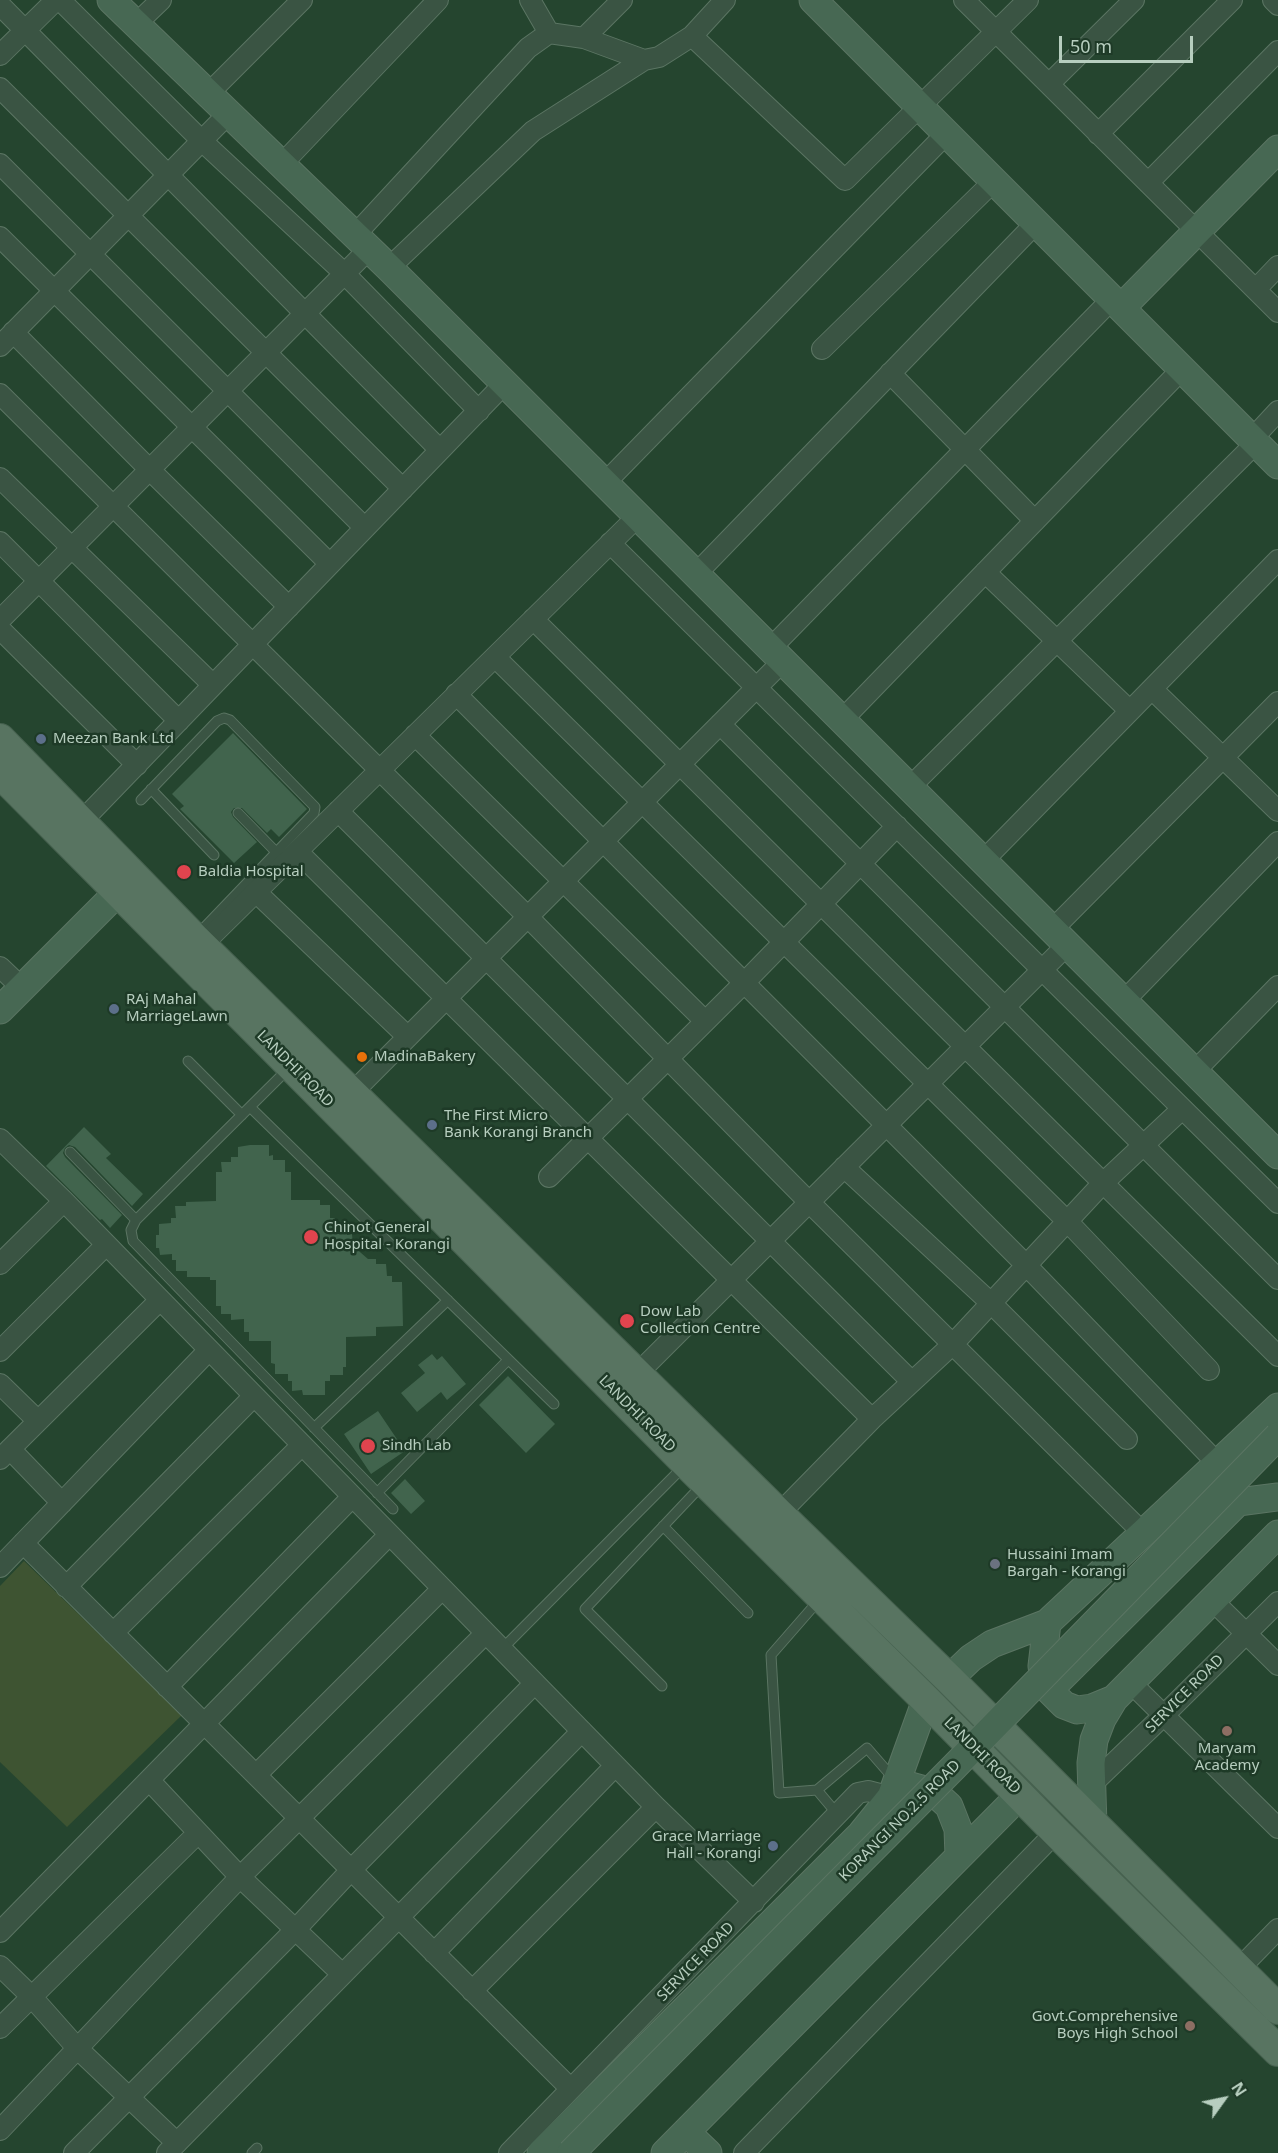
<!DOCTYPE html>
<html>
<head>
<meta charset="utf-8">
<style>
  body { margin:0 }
  #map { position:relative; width:1278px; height:2153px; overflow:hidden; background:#25452f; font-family:"Noto Sans",sans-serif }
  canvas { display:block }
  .north { position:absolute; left:1194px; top:2069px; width:60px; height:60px; -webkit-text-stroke:4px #1e3a27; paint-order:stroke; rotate:57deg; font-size:16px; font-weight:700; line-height:24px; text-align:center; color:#b7cebf }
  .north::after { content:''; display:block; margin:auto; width:21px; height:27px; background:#b7cebf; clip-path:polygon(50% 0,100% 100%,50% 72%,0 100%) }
  .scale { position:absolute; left:1059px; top:36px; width:134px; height:27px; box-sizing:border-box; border:3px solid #b7cebf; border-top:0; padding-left:8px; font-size:18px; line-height:21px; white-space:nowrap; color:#b7cebf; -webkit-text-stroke:4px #1e3a27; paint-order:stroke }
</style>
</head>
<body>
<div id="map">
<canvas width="1278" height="2153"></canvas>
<div class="north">N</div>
<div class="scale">50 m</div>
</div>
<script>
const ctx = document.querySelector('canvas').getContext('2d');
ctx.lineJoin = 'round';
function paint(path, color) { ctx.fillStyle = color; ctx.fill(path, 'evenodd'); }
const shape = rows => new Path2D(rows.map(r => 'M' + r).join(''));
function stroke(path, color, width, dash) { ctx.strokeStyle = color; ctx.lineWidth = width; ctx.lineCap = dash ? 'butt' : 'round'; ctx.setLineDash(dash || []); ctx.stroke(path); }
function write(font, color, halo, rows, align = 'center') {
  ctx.font = font + ' "Noto Sans",sans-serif'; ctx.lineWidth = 5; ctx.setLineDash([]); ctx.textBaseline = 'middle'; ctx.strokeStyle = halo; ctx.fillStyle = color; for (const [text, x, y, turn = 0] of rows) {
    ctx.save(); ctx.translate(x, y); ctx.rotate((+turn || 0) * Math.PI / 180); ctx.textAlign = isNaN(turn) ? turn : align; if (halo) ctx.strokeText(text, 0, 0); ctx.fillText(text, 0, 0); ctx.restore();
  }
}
paint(shape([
  [24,1561,182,1715,67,1827,0,1762,0,1586]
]), '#3e5432');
paint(shape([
  [233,733,307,809,279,837,271,829,267,833,242,808,234,808,231,812,233,817,257,842,234,863,180,809,184,806,172,794],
  [84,1127,111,1154,106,1158,143,1194,132,1206,75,1147,69,1145,65,1148,63,1153,65,1157,122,1215,110,1228,102,1219,100,1220,46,1166],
  [250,1145,269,1145,269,1156,273,1155,273,1160,285,1160,285,1172,291,1172,291,1200,320,1200,320,1205,330,1205,330,1218,335,1218,335,1223,347,1223,347,1235,352,1234,353,1246,368,1259,376,1259,376,1264,386,1264,387,1276,392,1276,392,1282,402,1282,403,1326,376,1327,376,1336,346,1337,346,1367,343,1367,343,1375,330,1375,330,1381,325,1381,325,1395,303,1395,302,1390,292,1391,292,1381,288,1381,288,1374,275,1374,275,1364,271,1363,271,1341,249,1341,249,1332,244,1332,244,1319,231,1320,231,1314,221,1314,221,1306,216,1306,216,1280,210,1280,210,1277,187,1277,187,1271,176,1271,176,1260,172,1260,172,1254,160,1255,159,1248,156,1248,156,1235,159,1235,159,1224,171,1223,171,1218,176,1218,175,1206,186,1206,186,1202,216,1201,216,1172,222,1172,221,1162,231,1162,231,1157,238,1157,238,1147],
  [432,1354,437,1360,442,1356,466,1384,447,1400,441,1392,417,1412,401,1393,425,1373,418,1365],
  [508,1376,555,1424,526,1453,479,1405],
  [378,1411,405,1451,371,1474,344,1434],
  [405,1479,425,1501,411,1514,391,1493]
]), '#41644d');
const lane = shape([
  [151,789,214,855],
  [141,800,217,721,224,718,230,720,315,807,314,813,197,935],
  [238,813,276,852],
  [188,1061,242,1115],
  [288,1069,136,1220,131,1230,133,1241,393,1509],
  [250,1107,554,1404],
  [70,1152,136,1220],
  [314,1428,448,1300],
  [377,1493,508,1360],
  [663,1526,748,1613],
  [819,1600,771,1655,779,1793,817,1790,867,1748,894,1779],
  [502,1649,685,1465],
  [662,1686,585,1609,703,1484],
  [817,1790,838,1815],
  [252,2153,257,2148]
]);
const street = shape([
  [60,0,202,141,344,273,479,411],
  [530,0,549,33],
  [964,0,1278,312],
  [1273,0,1278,5],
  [0,5,440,450],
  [136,24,161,0],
  [692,36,725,0],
  [584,38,622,0],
  [0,55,56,0],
  [1049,84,1134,0],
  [0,88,403,489],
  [208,94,302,0],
  [1098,134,1232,0],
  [0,164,365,528],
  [282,164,438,0],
  [1148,183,1278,51],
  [355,235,528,48,549,33,584,38,644,60,659,57,692,36,845,180,1028,0],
  [0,237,330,564],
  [389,268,533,131,644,60],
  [1256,289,1278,266],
  [13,332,150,470,289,607],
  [0,346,229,113],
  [822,349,994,181],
  [890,373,1035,521],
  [0,394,528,917,809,1202,1143,1533],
  [1252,439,1278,411],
  [0,478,213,685],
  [604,484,947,133],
  [0,542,179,721],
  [610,543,1278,1203],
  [985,572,1130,711],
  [695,575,1036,223],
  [533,619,1278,1356],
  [0,620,369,249],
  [0,629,137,765],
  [770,649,1112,299],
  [495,657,1068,1222,1209,1370],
  [1152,689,1278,811],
  [456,694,1027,1266,1218,1464],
  [841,721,1182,369],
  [720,724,1278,1279],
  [415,735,705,1021],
  [909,788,1256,443],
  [338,811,912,1382],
  [81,822,504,384],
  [297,851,872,1419,779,1514],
  [982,862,1278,560],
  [256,892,408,1037],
  [1051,931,1278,702],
  [201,946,637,517],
  [0,967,22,988],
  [1123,1002,1278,842],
  [1194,1072,1278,986],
  [351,1094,782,662],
  [0,1139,64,1201,656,1807,754,1902],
  [844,1167,992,1304,1127,1439],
  [549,1177,744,983,897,826],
  [0,1264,64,1201],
  [0,1351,106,1245],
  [637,1374,1066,946],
  [0,1384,38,1421],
  [872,1419,953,1344,1102,1184,1182,1109],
  [10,1449,62,1503],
  [0,1459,160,1300],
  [23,1543,571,2089],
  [0,1567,209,1350],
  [66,1587,254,1396],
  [1212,1600,1278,1665],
  [113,1633,302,1445],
  [1131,1683,1278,1828],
  [167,1687,352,1497],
  [256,1775,442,1589],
  [149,1780,240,1877,342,1974],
  [1091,1785,1164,1715,1278,1602],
  [0,1932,389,1535],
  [434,1953,615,1766],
  [0,1966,31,1996,78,2049,177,2143],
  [1238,1970,1278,1929],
  [472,1991,656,1807],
  [0,2028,197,1834],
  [0,2130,240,1877,486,1633],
  [74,2153,295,1930,351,1870,535,1683],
  [167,2153,582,1731],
  [509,2153,858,1793,868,1791,891,1797],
  [744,2153,1056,1832]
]);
const secondary = shape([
  [111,0,389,268,1278,1155],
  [813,0,1278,465],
  [1121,308,1278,149],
  [0,1010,118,892],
  [1047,1623,1042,1666,1044,1681,1049,1690,1064,1705,1077,1710,1092,1708,1114,1699],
  [949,1679,971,1658,992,1644,1047,1623,1278,1407],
  [1049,1690,1238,1502,1278,1497],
  [907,1785,925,1790,938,1796,949,1806,958,1829,959,1856],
  [1093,1825,1091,1763,1094,1740,1102,1719,1114,1699,1278,1534],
  [686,2132,708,2153],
  [541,2153,861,1834,891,1797,926,1700],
  [665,2153,1020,1795]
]);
const primary = shape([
  [0,739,194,938,779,1514,949,1679,1278,2009],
  [0,773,687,1464,926,1700,1056,1832,1278,2051]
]);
stroke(lane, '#5b7563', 11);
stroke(street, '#5b7563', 22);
stroke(secondary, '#5b7563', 29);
stroke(primary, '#46614f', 32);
stroke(lane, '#3a5443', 9);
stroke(street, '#3a5443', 20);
stroke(secondary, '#476853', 27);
stroke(primary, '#587461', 30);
const secondaryBridge = shape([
  [571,2153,953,1768,1278,1436]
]);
stroke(secondaryBridge, '#5b7563', 29, []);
stroke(secondaryBridge, '#476853', 27);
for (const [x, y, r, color] of [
  [41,739,6,"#5c6f8a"],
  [184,872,8,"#e0444e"],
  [114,1009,6,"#5c6f8a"],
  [362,1057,6,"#e8710a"],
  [432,1125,6,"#5c6f8a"],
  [311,1237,8,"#e0444e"],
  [627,1321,8,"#e0444e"],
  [368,1446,8,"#e0444e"],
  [995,1564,6,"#6b7280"],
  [1227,1731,6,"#8d6e63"],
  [773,1846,6,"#5c6f8a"],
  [1190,2026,6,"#8d6e63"]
]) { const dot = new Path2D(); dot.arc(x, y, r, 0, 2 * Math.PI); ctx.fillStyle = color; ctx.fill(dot); stroke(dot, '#1e3a27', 2); }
write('15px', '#b7cebf', '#1e3a27', [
  ["Meezan Bank Ltd",53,739],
  ["Baldia Hospital",198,872],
  ["RAj Mahal",126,1000],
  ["MarriageLawn",126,1017],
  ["MadinaBakery",374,1057],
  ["The First Micro",444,1116],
  ["Bank Korangi Branch",444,1133],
  ["Chinot General",324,1228],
  ["Hospital - Korangi",324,1245],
  ["Dow Lab",640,1312],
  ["Collection Centre",640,1329],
  ["Sindh Lab",382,1446],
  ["Hussaini Imam",1007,1555],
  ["Bargah - Korangi",1007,1572],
  ["Maryam",1227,1749,"center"],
  ["Academy",1227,1766,"center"],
  ["Grace Marriage",761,1837,"right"],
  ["Hall - Korangi",761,1854,"right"],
  ["Govt.Comprehensive",1178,2017,"right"],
  ["Boys High School",1178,2034,"right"]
], 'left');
write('15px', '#b7cebf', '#1e3a27', [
  ["LANDHI ROAD",295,1069,45],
  ["LANDHI ROAD",637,1414,45],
  ["SERVICE ROAD",1185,1694,-45],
  ["LANDHI ROAD",982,1756,45],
  ["KORANGI NO.2.5 ROAD",900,1821,-45],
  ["SERVICE ROAD",696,1962,-46]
]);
</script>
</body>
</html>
